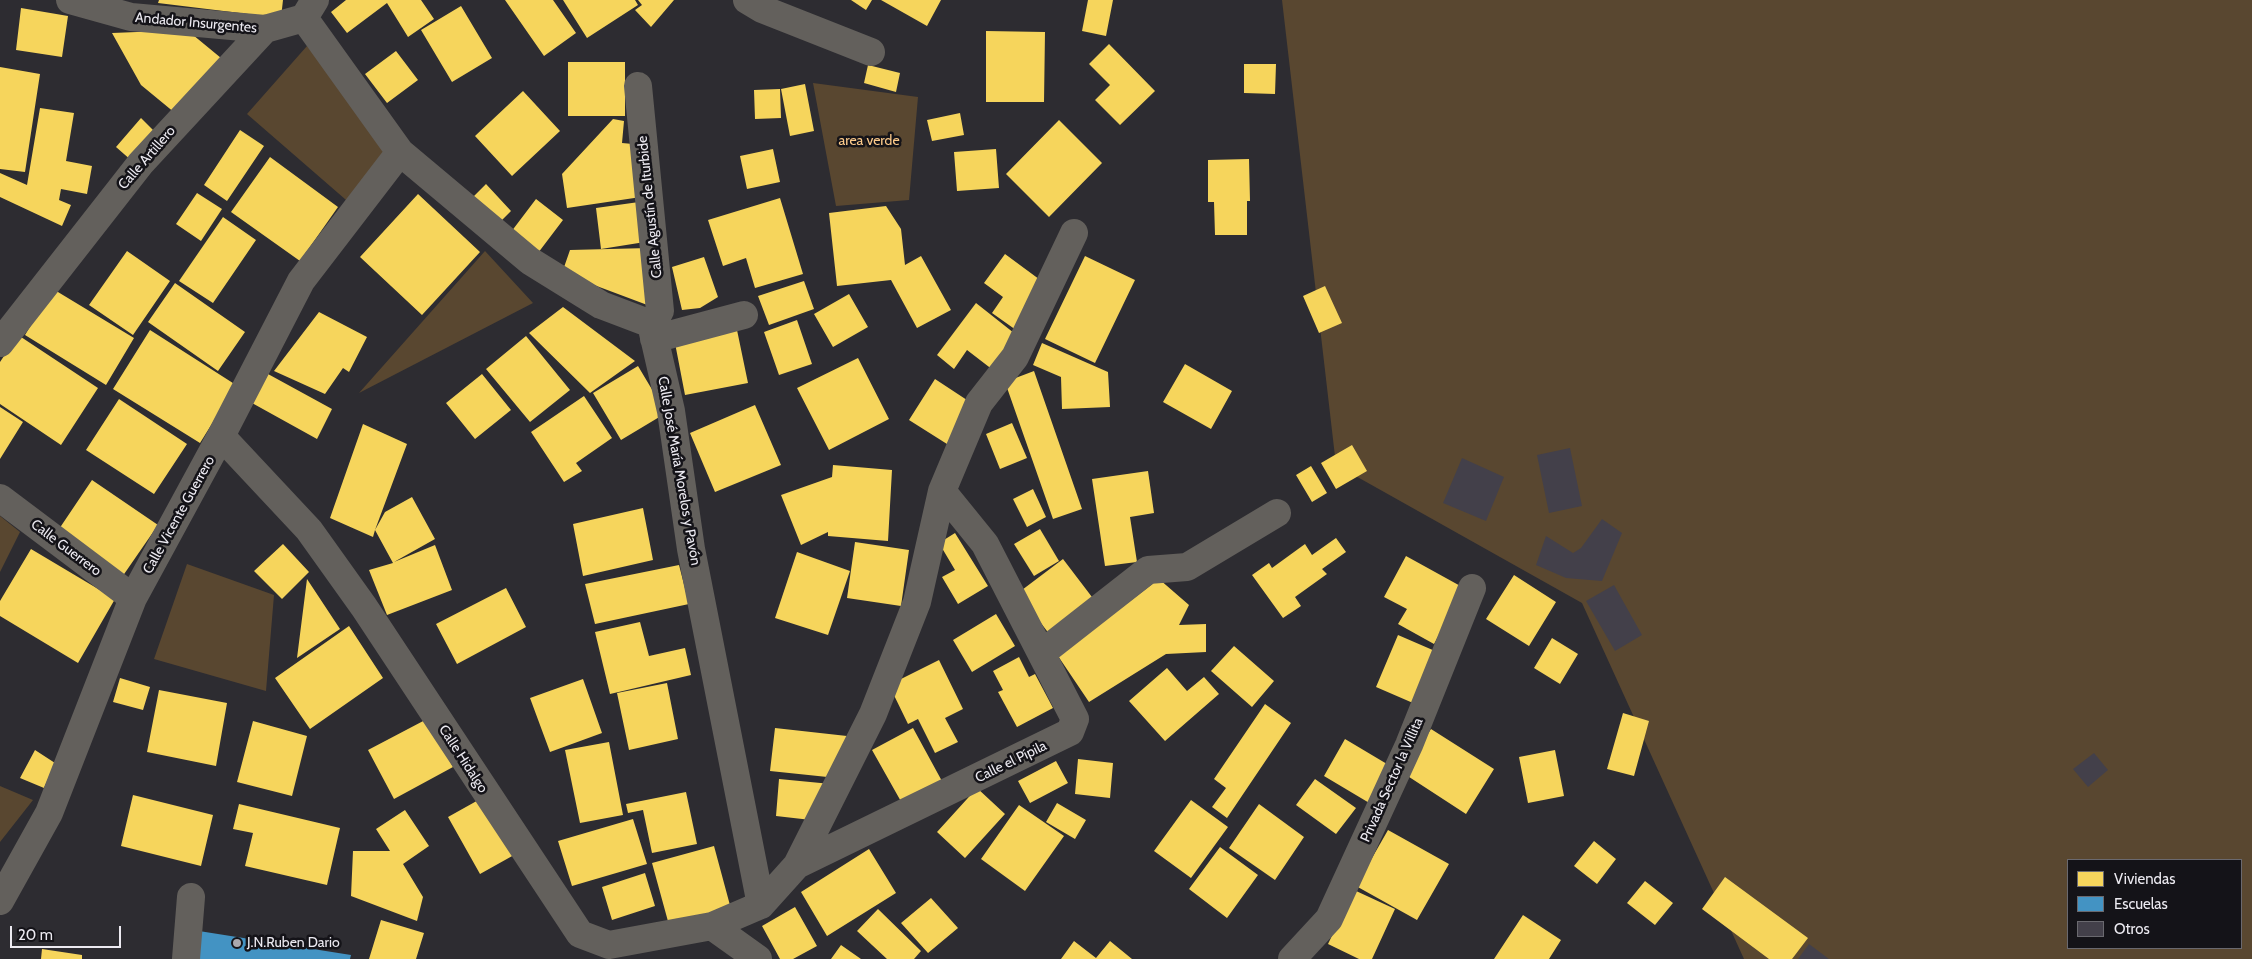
<!DOCTYPE html>
<html>
<head>
<meta charset="utf-8">
<style>
  body { margin:0 }
  #map { position:relative; width:2252px; height:959px; overflow:hidden; background:#2d2c31; font-family:Cabin,sans-serif }
  canvas { display:block }
  .legend { position:absolute; left:2067px; top:859px; width:175px; height:90px; box-sizing:border-box; background:#141318; border:1px solid #6a696f; margin:0; padding:6px 9px; list-style:none; font-size:15px; color:#eceaf1 }
  .legend li { display:flex; align-items:center; gap:10px; height:25px }
  .legend b { width:25px; border:1px solid #6a696f }
  .scale { position:absolute; left:10px; top:926px; width:111px; height:22px; box-sizing:border-box; border:2px solid #eceaf1; border-top:0; padding-left:6px; font-size:15px; line-height:18px; white-space:nowrap; color:#eceaf1; -webkit-text-stroke:4px #141318; paint-order:stroke }
</style>
</head>
<body>
<div id="map">
<canvas width="2252" height="959"></canvas>
<ul class="legend">
<li><b style="height:14px;background:#f6d55c"></b>Viviendas</li>
<li><b style="height:14px;background:#4393c3"></b>Escuelas</li>
<li><b style="height:14px;background:#43404a"></b>Otros</li>
</ul>
<div class="scale">20 m</div>
</div>
<script>
const ctx = document.querySelector('canvas').getContext('2d');
ctx.lineJoin = 'round';
function paint(path, color) { ctx.fillStyle = color; ctx.fill(path, 'evenodd'); }
const shape = rows => new Path2D(rows.map(r => 'M' + r).join(''));
function stroke(path, color, width, dash) { ctx.strokeStyle = color; ctx.lineWidth = width; ctx.lineCap = dash ? 'butt' : 'round'; ctx.setLineDash(dash || []); ctx.stroke(path); }
function write(font, color, halo, rows, align = 'center') {
  ctx.font = font + ' Cabin,sans-serif'; ctx.lineWidth = 5; ctx.setLineDash([]); ctx.textBaseline = 'middle'; ctx.strokeStyle = halo; ctx.fillStyle = color; for (const [text, x, y, turn = 0] of rows) {
    ctx.save(); ctx.translate(x, y); ctx.rotate((+turn || 0) * Math.PI / 180); ctx.textAlign = isNaN(turn) ? turn : align; if (halo) ctx.strokeText(text, 0, 0); ctx.fillText(text, 0, 0); ctx.restore();
  }
}
paint(shape([
  [1282,0,2252,0,2252,959,1744,959,1582,603,1336,465],
  [2068,860,2241,860,2241,948,2068,948],
  [307,46,393,149,353,206,247,114],
  [813,83,918,97,909,200,836,206],
  [485,251,533,303,359,393],
  [0,516,20,532,0,572],
  [187,564,274,595,266,691,154,659],
  [0,786,33,800,0,842]
]), '#594730');
paint(shape([
  [159,0,283,0,281,18,158,3],
  [346,0,421,0,434,19,408,37,387,3,347,33,331,12],
  [505,0,553,0,576,33,544,56],
  [563,0,635,0,638,5,587,38],
  [638,0,674,0,651,27,635,10,642,5],
  [851,0,872,0,866,10],
  [881,0,941,0,927,26],
  [1088,0,1113,0,1106,36,1082,31],
  [461,6,492,58,452,82,421,30],
  [21,8,68,16,62,57,16,50],
  [187,30,221,58,175,113,141,85,112,33],
  [986,31,1045,32,1044,102,986,102],
  [1109,44,1155,91,1120,125,1095,100,1110,85,1089,64],
  [396,51,418,80,387,103,365,74],
  [568,62,625,62,625,116,568,116],
  [1244,64,1276,64,1275,94,1244,93],
  [868,65,900,73,896,92,864,83],
  [0,67,40,74,25,172,0,169],
  [805,84,814,131,790,136,781,89],
  [780,89,781,118,755,119,754,90],
  [523,91,560,131,512,176,475,136],
  [40,108,74,113,66,161,92,166,87,194,61,189,59,200,71,205,62,226,0,197,0,173,27,185],
  [960,113,964,135,932,141,927,120],
  [141,118,157,134,132,161,116,147],
  [613,119,624,121,622,143,633,144,641,197,567,208,562,174],
  [1059,120,1102,163,1049,217,1006,174],
  [240,130,264,146,227,201,204,185],
  [773,149,780,182,747,189,740,156],
  [996,149,999,188,957,191,954,152],
  [270,157,338,207,300,261,231,212],
  [1249,159,1250,201,1247,201,1247,235,1215,235,1214,202,1208,202,1208,160],
  [486,184,511,211,498,224,473,197],
  [197,193,222,209,201,241,176,224],
  [418,194,480,252,422,315,360,257],
  [780,198,803,274,755,288,746,258,723,266,708,220],
  [536,199,563,220,538,253,511,232],
  [639,202,645,242,601,249,596,208],
  [886,206,901,229,905,265,921,256,951,310,917,328,891,280,837,286,829,213],
  [223,217,256,240,213,303,179,281],
  [649,248,650,306,562,273,570,250],
  [127,251,170,281,133,335,89,305],
  [1005,254,1047,285,1016,330,992,313,1003,297,984,283],
  [1085,256,1135,280,1095,363,1045,339],
  [704,257,718,297,700,308,682,310,672,267],
  [804,281,814,309,769,325,758,296],
  [175,283,245,332,218,371,148,322],
  [1325,286,1342,323,1319,333,1303,296],
  [53,289,134,338,106,385,25,335],
  [849,294,868,327,833,347,814,314],
  [976,303,1019,337,993,370,967,350,954,369,937,355],
  [563,307,635,361,590,393,529,333],
  [319,312,367,337,349,372,343,368,325,394,274,371],
  [797,320,812,364,779,375,764,332],
  [150,330,236,385,200,443,113,389],
  [737,330,748,383,685,395,675,343],
  [18,335,98,388,61,445,0,404,0,362],
  [526,336,570,390,530,422,486,369],
  [1042,343,1108,372,1110,407,1062,409,1061,377,1033,365],
  [858,358,889,419,829,450,797,388],
  [1185,364,1232,391,1211,429,1163,402],
  [638,366,666,413,621,440,593,393],
  [1034,371,1082,509,1053,519,1005,382],
  [268,374,332,409,317,439,252,403],
  [482,374,511,410,475,439,446,403],
  [935,379,973,404,947,444,909,420],
  [584,396,612,438,576,463,582,471,564,482,531,432],
  [119,399,187,444,154,494,86,450],
  [755,405,781,465,715,492,690,433],
  [0,407,23,422,0,459],
  [1012,423,1027,458,1000,469,986,434],
  [363,424,407,444,375,530,385,512,412,497,435,539,394,562,435,545,452,590,387,615,369,570,393,563,375,530,373,537,330,518],
  [1352,445,1367,471,1336,489,1321,463],
  [833,465,892,470,888,541,828,536,828,532,801,545,781,495,832,477],
  [1311,466,1327,493,1312,502,1296,475],
  [1148,471,1154,513,1130,517,1137,562,1105,566,1092,479],
  [92,480,158,525,120,580,55,535],
  [1033,489,1046,517,1027,527,1013,499],
  [643,508,653,560,583,576,573,524],
  [1040,529,1059,561,1034,576,1014,544],
  [955,533,988,586,958,604,942,577,955,570,939,543],
  [1336,538,1346,552,1322,569,1327,574,1295,597,1301,606,1283,618,1252,575,1269,563,1272,568,1305,544,1312,555],
  [855,542,909,550,901,606,847,598],
  [283,544,309,572,282,599,254,571],
  [31,549,115,599,78,663,0,616,0,601],
  [797,552,850,571,828,635,775,618],
  [1406,556,1464,588,1434,644,1398,624,1407,609,1384,597],
  [1063,559,1095,601,1050,635,1018,593],
  [679,565,689,604,595,624,585,584],
  [1514,575,1556,602,1529,646,1486,619],
  [307,579,340,629,297,658],
  [1159,579,1189,605,1179,625,1206,624,1206,652,1166,654,1089,702,1058,656],
  [506,588,526,627,457,664,436,624],
  [996,614,1015,646,972,672,953,640],
  [640,622,649,656,685,648,691,675,610,694,595,632],
  [349,626,383,678,310,729,275,678],
  [1398,635,1435,651,1413,703,1376,687],
  [1552,638,1578,654,1560,684,1534,668],
  [1234,646,1274,681,1252,707,1211,671],
  [1019,657,1029,677,1035,674,1053,708,1017,727,998,692,1003,690,993,671],
  [939,660,963,709,945,718,958,742,935,753,918,719,908,724,889,685],
  [1167,668,1187,691,1204,677,1219,694,1165,741,1129,701],
  [120,678,150,687,143,710,113,702],
  [583,679,602,733,550,752,530,698],
  [667,683,678,739,629,750,617,693],
  [159,690,227,703,216,766,147,752],
  [1265,704,1291,723,1227,818,1212,807,1226,788,1214,779],
  [1623,713,1649,721,1634,776,1607,769],
  [427,719,453,767,394,799,368,750],
  [253,721,307,736,292,796,237,782],
  [775,728,856,737,837,778,770,771],
  [913,728,943,783,903,805,872,750],
  [1431,729,1494,769,1466,814,1403,773],
  [1345,739,1392,767,1371,804,1324,776],
  [609,742,623,815,580,823,565,750],
  [35,750,55,763,44,788,20,778],
  [1555,750,1564,796,1528,803,1519,757],
  [1078,759,1113,763,1110,798,1075,794],
  [1056,761,1068,783,1030,803,1018,781],
  [779,779,831,784,811,820,776,816],
  [1315,779,1356,808,1336,834,1296,805],
  [977,788,1005,814,965,858,937,832],
  [686,792,697,844,652,853,643,810,628,813,626,804],
  [133,795,213,815,201,866,121,846],
  [482,798,514,855,480,874,448,817],
  [1191,800,1228,827,1191,878,1154,851],
  [1057,803,1086,820,1075,839,1046,822],
  [239,804,340,828,327,885,245,866,253,833,233,829],
  [1259,804,1304,837,1275,880,1229,848],
  [1019,805,1064,836,1025,891,981,859],
  [405,810,429,846,403,864,423,897,417,921,351,896,353,851,390,851,376,829],
  [633,819,647,864,572,886,558,841],
  [1388,830,1449,864,1417,920,1356,886],
  [1594,841,1616,859,1597,884,1574,866],
  [714,846,731,909,669,925,652,863],
  [1220,847,1258,875,1227,918,1189,889],
  [869,849,896,893,827,936,801,892],
  [645,873,655,906,612,920,602,887],
  [1725,877,1808,938,1792,959,1769,959,1702,909],
  [1645,881,1673,903,1655,925,1627,903],
  [1354,890,1395,909,1372,959,1359,959,1328,944],
  [931,898,958,928,928,953,901,923],
  [795,907,817,946,793,959,780,959,762,926],
  [878,909,921,951,914,959,887,959,857,931],
  [1523,915,1561,940,1549,959,1494,959],
  [381,920,424,933,416,959,369,959],
  [1074,941,1096,958,1110,941,1132,959,1061,959],
  [841,945,861,959,831,959],
  [42,949,82,955,82,959,41,959]
]), '#f6d55c');
paint(shape([
  [199,931,351,955,350,959,197,959]
]), '#4393c3');
paint(shape([
  [1570,448,1582,506,1549,513,1537,455],
  [1462,458,1504,477,1486,521,1443,503],
  [1602,519,1622,533,1602,581,1566,578,1536,565,1546,536,1573,553,1581,548],
  [1614,585,1642,635,1615,651,1586,601],
  [2094,753,2108,770,2088,787,2073,769],
  [1809,944,1829,959,1798,959]
]), '#43404a');
stroke(shape([
  [70,0,131,17,265,29],
  [747,0,762,9,871,52],
  [304,18,400,152,530,261,601,305,651,324],
  [638,86,660,311,651,324],
  [651,324,671,411,691,549,761,905],
  [654,339,744,315],
  [0,343,140,164,265,29,304,18,315,0],
  [221,436,309,530,364,607,580,934,609,945,712,926,761,905,797,865,1070,732,1075,719,985,544,942,491],
  [0,498,133,598],
  [1042,653,1148,570,1187,567,1277,513],
  [797,865,873,714,917,602,942,491,979,403,1015,357,1074,233],
  [0,901,49,813,133,598,221,436,301,281,400,152],
  [712,926,758,959],
  [186,959,191,897],
  [1292,959,1329,919,1409,745,1472,588]
]), '#63605c', 28);
for (const [x, y, r, color] of [
  [237,943,5,"#a9a8ae"]
]) { const dot = new Path2D(); dot.arc(x, y, r, 0, 2 * Math.PI); ctx.fillStyle = color; ctx.fill(dot); stroke(dot, '#141318', 2); }
write('14px', '#eceaf1', '#141318', [
  ["Andador Insurgentes",196,23,5],
  ["Calle Artillero",147,158,-49],
  ["Calle Agustín de Iturbide",650,207,-96],
  ["Calle José María Morelos y Pavón",679,471,80],
  ["Calle Vicente Guerrero",179,515,-61],
  ["Calle Guerrero",66,548,37],
  ["Calle Hidalgo",463,759,57],
  ["Calle el Pípila",1011,762,-26],
  ["Privada Sector la Villita",1392,780,-66]
]);
write('14px', '#fcca8a', '#141318', [
  ["area verde",869,141]
]);
write('14px', '#eceaf1', '#141318', [
  ["J.N.Ruben Dario",247,943]
], 'left');
</script>
</body>
</html>
